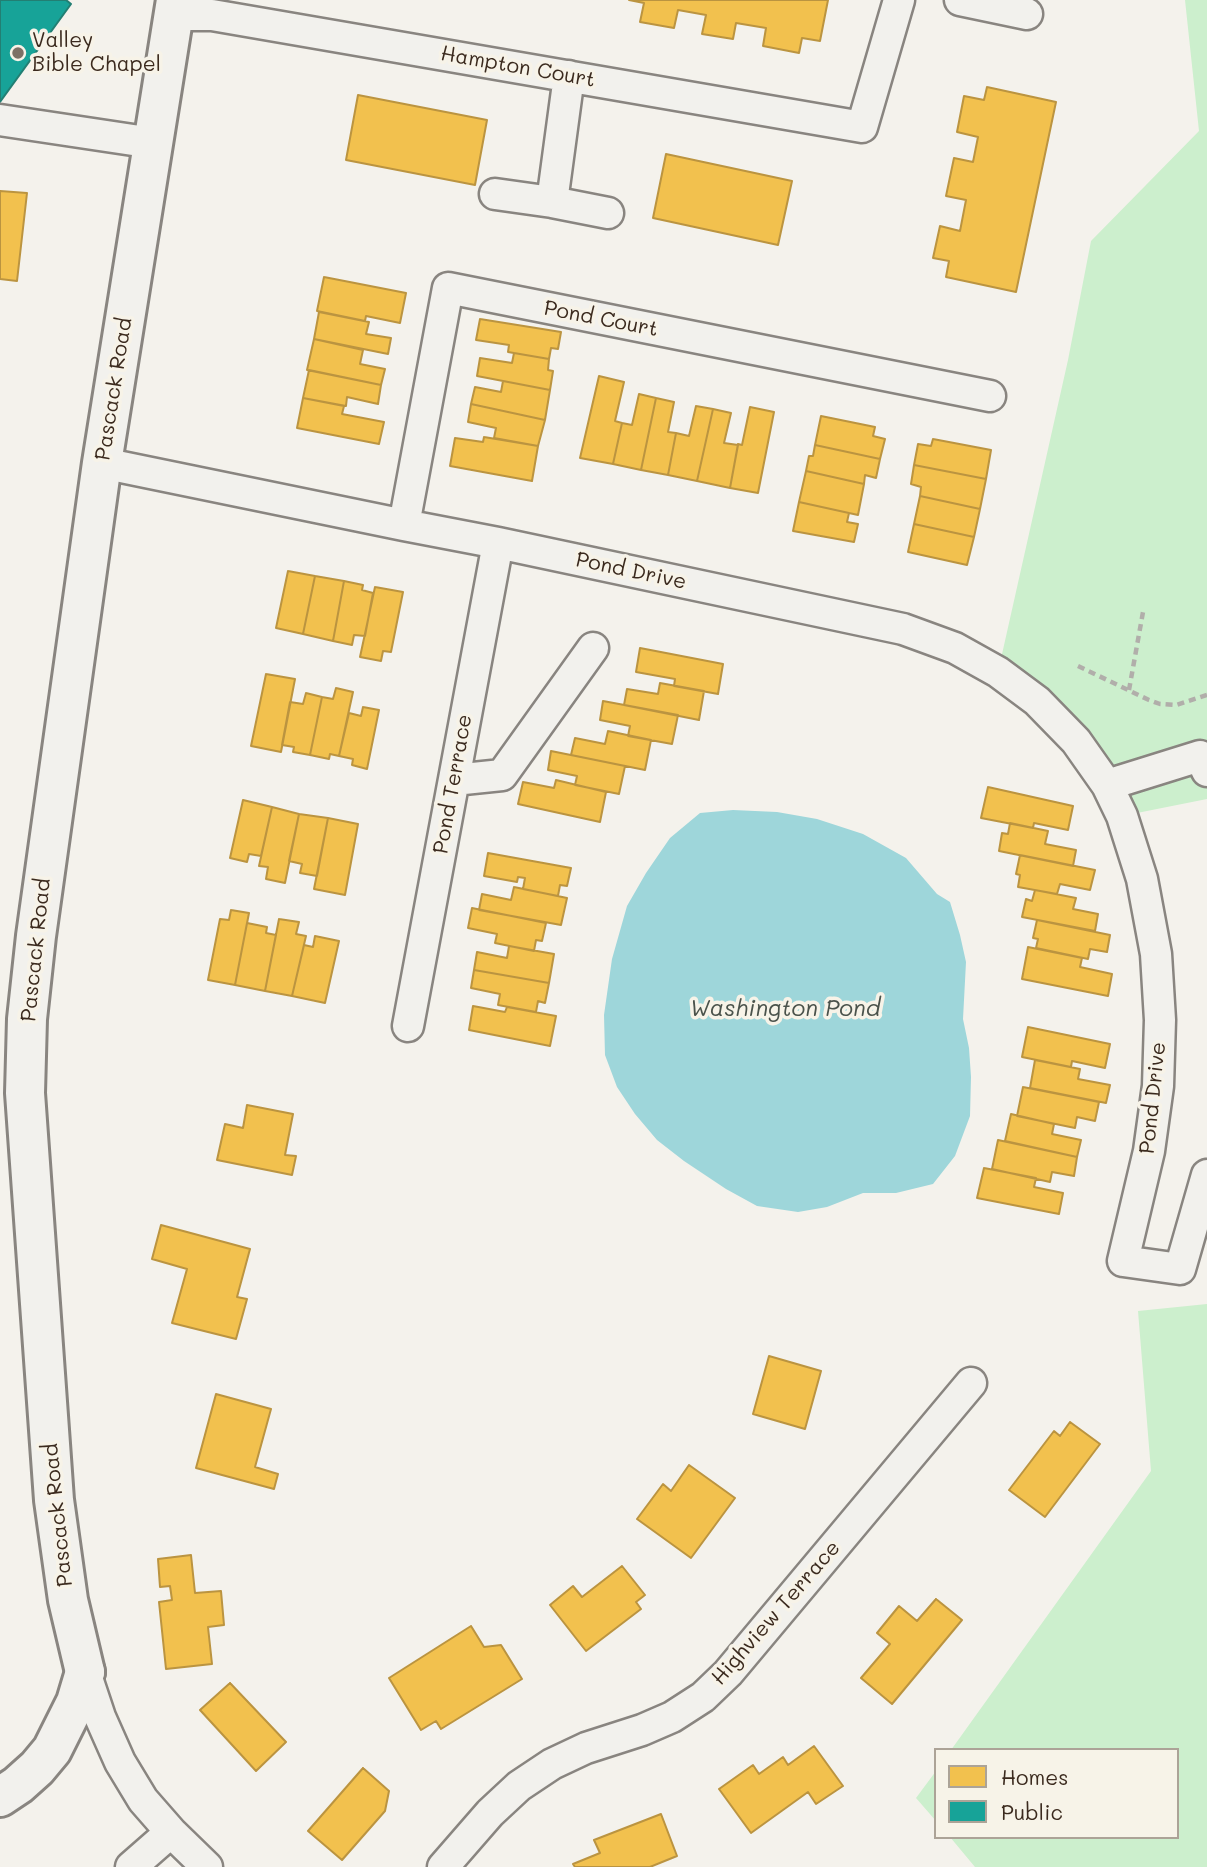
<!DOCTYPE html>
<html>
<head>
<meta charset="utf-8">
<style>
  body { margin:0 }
  #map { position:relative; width:1207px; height:1867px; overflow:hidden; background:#f4f2ec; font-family:Mali,sans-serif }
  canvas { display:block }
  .legend { position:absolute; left:934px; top:1748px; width:245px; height:91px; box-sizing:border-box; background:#f7f3e8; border:2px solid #aca397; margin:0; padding:9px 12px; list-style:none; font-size:21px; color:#3b2a1e }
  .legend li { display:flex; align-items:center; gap:14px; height:35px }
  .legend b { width:35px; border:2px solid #aca397 }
</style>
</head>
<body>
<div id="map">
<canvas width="1207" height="1867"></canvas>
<ul class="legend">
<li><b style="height:19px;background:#f2c14e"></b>Homes</li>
<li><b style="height:19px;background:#17a398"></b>Public</li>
</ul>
</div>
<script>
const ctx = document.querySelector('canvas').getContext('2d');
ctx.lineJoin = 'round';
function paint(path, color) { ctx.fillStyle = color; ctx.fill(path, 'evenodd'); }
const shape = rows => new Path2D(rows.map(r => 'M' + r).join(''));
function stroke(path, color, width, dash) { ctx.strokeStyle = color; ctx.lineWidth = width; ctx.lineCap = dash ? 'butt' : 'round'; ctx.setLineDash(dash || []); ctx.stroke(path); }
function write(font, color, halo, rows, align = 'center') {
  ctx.font = font + ' Mali,sans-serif'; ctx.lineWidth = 7; ctx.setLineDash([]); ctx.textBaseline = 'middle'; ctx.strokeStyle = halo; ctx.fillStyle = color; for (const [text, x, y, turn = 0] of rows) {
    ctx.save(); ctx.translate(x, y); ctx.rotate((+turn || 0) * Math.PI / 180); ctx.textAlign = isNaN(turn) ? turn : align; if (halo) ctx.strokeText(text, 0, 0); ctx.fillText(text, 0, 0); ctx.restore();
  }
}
paint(shape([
  [1185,0,1207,0,1207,799,1122,816,998,672,1068,360,1091,241,1199,131],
  [1207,1304,1207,1867,975,1867,950,1837,1177,1837,1177,1750,951,1750,1151,1471,1138,1311],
  [936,1771,936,1821,916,1798]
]), '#ccefcd');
paint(shape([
  [733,810,777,812,817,819,863,834,906,858,937,894,950,902,960,935,966,962,963,1019,969,1048,971,1077,970,1116,955,1156,933,1184,896,1193,863,1193,827,1207,798,1212,757,1206,726,1189,684,1161,657,1140,635,1114,617,1087,605,1055,604,1015,612,959,627,906,646,873,670,838,700,813]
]), '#9ed6da');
const homes = shape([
  [629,0,828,0,820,41,802,38,799,53,763,46,766,28,736,23,733,39,702,34,706,15,678,10,674,28,640,22,644,3,629,0],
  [987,87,1056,102,1016,292,946,277,949,261,933,258,940,226,960,231,966,200,946,196,954,158,973,162,978,137,957,132,964,96,984,100,987,87],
  [358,95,487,120,475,185,346,160,358,95],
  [666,154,792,181,778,245,653,218,666,154],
  [0,191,27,193,17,281,0,279,0,191],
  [324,277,406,293,400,323,366,316,365,321,317,311,324,277],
  [319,312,369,322,366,334,391,338,388,354,314,339,319,312],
  [480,319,561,332,558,349,551,348,549,359,508,352,509,345,476,340,480,319],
  [314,339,363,350,360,364,385,369,381,385,307,370,314,339],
  [514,353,549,359,548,370,553,371,550,390,477,376,480,358,512,363,514,353],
  [309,370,381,385,378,404,347,397,346,406,303,398,309,370],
  [599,376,624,382,615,421,622,423,613,464,580,458,599,376],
  [503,381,550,390,545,420,471,404,475,387,501,392,503,381],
  [639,394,656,398,641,470,613,464,622,423,632,425,639,394],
  [303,398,344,406,342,414,384,422,379,444,297,428,303,398],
  [656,398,674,402,668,432,676,433,668,475,641,470,656,398],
  [471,404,545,420,538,446,494,438,496,428,468,422,471,404],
  [696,406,713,409,697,481,668,475,676,433,689,436,696,406],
  [750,407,774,412,758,493,730,488,738,444,742,445,750,407],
  [713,409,731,413,724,443,738,445,730,488,697,481,713,409],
  [821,416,875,427,873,436,885,439,880,459,815,445,821,416],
  [484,437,538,446,532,481,450,466,455,438,483,442,484,437],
  [933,439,991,450,986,479,914,465,918,444,931,446,933,439],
  [815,445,880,459,876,478,865,475,864,484,806,471,809,456,813,456,815,445],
  [914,465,986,479,980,509,920,496,921,487,911,484,914,465],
  [806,471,864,484,858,515,799,502,806,471],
  [920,496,980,509,974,537,914,524,920,496],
  [799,502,849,513,847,522,858,524,854,542,793,531,799,502],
  [914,524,974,537,967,565,908,552,914,524],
  [288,571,315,576,303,634,276,628,288,571],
  [315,576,344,581,333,641,303,634,315,576],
  [344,581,363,585,362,590,373,593,365,636,354,635,352,645,333,641,344,581],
  [375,587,403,592,391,652,383,651,381,661,360,657,375,587],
  [640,648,723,664,718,694,674,686,675,679,636,672,640,648],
  [266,674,295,679,281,752,251,746,266,674],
  [660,683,704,691,699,720,624,705,627,689,658,694,660,683],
  [336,688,353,692,339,756,330,754,329,759,310,755,322,697,333,699,336,688],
  [306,693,322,697,310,755,293,752,294,747,282,745,290,702,303,704,306,693],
  [603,701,678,715,672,744,628,736,630,726,600,720,603,701],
  [363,707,379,710,367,769,352,765,353,759,339,756,349,713,361,716,363,707],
  [608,731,651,740,645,770,571,755,575,738,605,744,608,731],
  [551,751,625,766,619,794,575,785,577,776,548,770,551,751],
  [556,780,606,792,600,822,518,804,523,782,554,788,556,780],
  [988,787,1073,806,1068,830,1034,823,1033,828,981,818,988,787],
  [243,800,272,807,261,856,249,854,247,862,230,858,243,800],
  [272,807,299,814,285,883,266,879,268,867,259,866,272,807],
  [299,814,328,818,317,876,300,873,302,864,289,861,299,814],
  [328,818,358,824,345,895,314,889,328,818],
  [1010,823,1048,831,1045,844,1076,850,1073,866,999,851,1002,833,1008,834,1010,823],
  [488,853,571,868,567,886,560,885,558,896,523,889,525,878,518,877,517,882,484,876,488,853],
  [1020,855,1095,870,1090,890,1060,884,1057,894,1018,887,1020,875,1016,874,1020,855],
  [514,887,567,898,561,925,479,910,482,894,511,900,514,887],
  [1035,890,1076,898,1073,909,1098,914,1095,931,1022,917,1026,899,1032,901,1035,890],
  [472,908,546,923,542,941,536,940,534,951,495,943,497,934,468,928,472,908],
  [231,910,249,913,235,985,208,980,220,919,229,920,231,910],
  [279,919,299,922,296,934,306,936,292,996,265,991,279,919],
  [1037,920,1110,935,1107,952,1090,949,1088,959,1036,948,1038,939,1033,938,1037,920],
  [247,923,267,927,266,933,276,935,265,991,235,985,247,923],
  [315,936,339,941,325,1003,292,996,304,945,313,947,315,936],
  [509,946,554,954,549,983,474,970,477,952,507,958,509,946],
  [1028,947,1082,958,1080,967,1112,974,1108,996,1022,979,1028,947],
  [474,970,549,983,545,1003,538,1001,536,1012,498,1005,500,994,471,988,474,970],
  [473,1006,505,1012,507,1007,556,1016,550,1046,469,1030,473,1006],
  [1028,1027,1110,1044,1105,1068,1072,1061,1071,1067,1022,1057,1028,1027],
  [1035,1060,1080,1069,1078,1079,1110,1085,1106,1103,1030,1088,1035,1060],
  [1023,1087,1099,1102,1095,1121,1077,1117,1075,1128,1017,1116,1023,1087],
  [247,1105,293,1114,285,1155,296,1156,292,1175,217,1160,225,1124,243,1128,247,1105],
  [1011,1114,1054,1124,1052,1134,1081,1140,1077,1157,1005,1141,1011,1114],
  [998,1140,1077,1157,1074,1176,1052,1172,1050,1182,992,1169,998,1140],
  [984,1168,1036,1178,1034,1187,1063,1193,1059,1214,977,1198,984,1168],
  [161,1225,250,1249,237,1297,247,1299,236,1339,172,1323,187,1269,152,1259,161,1225],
  [769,1356,821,1371,805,1429,753,1414,769,1356],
  [216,1394,271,1409,255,1467,278,1474,274,1489,196,1468,216,1394],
  [1070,1422,1100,1444,1045,1517,1009,1490,1054,1431,1060,1436,1070,1422],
  [689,1465,735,1498,691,1558,637,1519,663,1484,671,1491,689,1465],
  [191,1555,195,1593,221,1591,224,1625,208,1627,212,1664,166,1669,159,1602,172,1600,170,1586,160,1587,158,1559,191,1555],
  [622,1566,645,1595,636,1602,641,1609,586,1651,550,1605,573,1586,582,1597,622,1566],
  [936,1599,962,1620,892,1704,861,1678,890,1644,877,1633,899,1606,917,1621,936,1599],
  [471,1626,484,1647,501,1645,522,1679,441,1729,436,1721,421,1730,389,1678,471,1626],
  [230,1683,286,1742,256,1771,200,1710,230,1683],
  [814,1746,843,1786,816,1804,808,1792,751,1833,719,1789,753,1765,759,1774,783,1757,788,1765,814,1746],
  [363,1768,389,1791,385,1811,342,1860,308,1831,363,1768],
  [661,1814,677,1856,650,1867,575,1867,573,1864,600,1853,594,1840,661,1814]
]);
paint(homes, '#f2c14e');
stroke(homes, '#bb9440', 2);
const public = shape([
  [0,0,66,0,71,4,0,102,0,0]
]);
paint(public, '#17a398');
stroke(public, '#227f73', 2);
const minor = shape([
  [960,0,1027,14],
  [174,15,212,15,862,127,899,0],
  [0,120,153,143],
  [495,194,552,202,569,76],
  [552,202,608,213],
  [102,463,404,525,498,543,903,629,955,648,998,672,1037,701,1076,741,1107,785,1122,816,1142,879,1156,954,1160,1020,1158,1086,1149,1151,1123,1261,1180,1269,1207,1175],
  [404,525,448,288,990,396],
  [454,780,502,775,593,648],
  [1107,785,1200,756,1207,771],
  [408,1026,498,543],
  [85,1672,100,1717,120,1762,143,1800,171,1832,207,1867],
  [131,1867,171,1832],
  [443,1867,490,1813,519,1786,552,1764,586,1748,642,1730,672,1717,703,1697,728,1673,971,1383]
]);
const major = shape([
  [85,1672,68,1600,54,1500,25,1093,27,1019,36,936,102,463,176,0]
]);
const highway = shape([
  [0,1797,18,1785,37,1768,52,1750,76,1702,85,1672]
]);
stroke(minor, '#898580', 35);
stroke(major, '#898580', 44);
stroke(highway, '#898580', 44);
stroke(shape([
  [1078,666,1149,700,1160,704,1176,705,1207,695],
  [1129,690,1143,612]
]), '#b1aeaa', 4.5, [7, 5]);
stroke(minor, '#f2f1ed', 30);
stroke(major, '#f2f1ed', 38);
stroke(highway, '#f2f1ed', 38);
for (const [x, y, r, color] of [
  [18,53,7,"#7c7066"]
]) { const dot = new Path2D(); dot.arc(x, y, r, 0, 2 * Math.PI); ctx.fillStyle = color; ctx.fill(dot); stroke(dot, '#f7f3e8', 2.5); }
write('21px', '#3b2a1e', '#f7f3e8', [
  ["Valley",32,41],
  ["Bible Chapel",32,65]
], 'left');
write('21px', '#3b2a1e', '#f7f3e8', [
  ["Hampton Court",518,67,10],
  ["Pond Court",601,319,11],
  ["Pascack Road",114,389,-81],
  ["Pond Drive",631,571,12],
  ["Pond Terrace",453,784,-80],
  ["Pascack Road",36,950,-84],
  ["Pond Drive",1153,1098,-84],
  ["Pascack Road",58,1515,-96],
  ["Highview Terrace",776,1613,-49]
]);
write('italic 23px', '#4a524b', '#f7f3e8', [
  ["Washington Pond",785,1009]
]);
</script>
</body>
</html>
